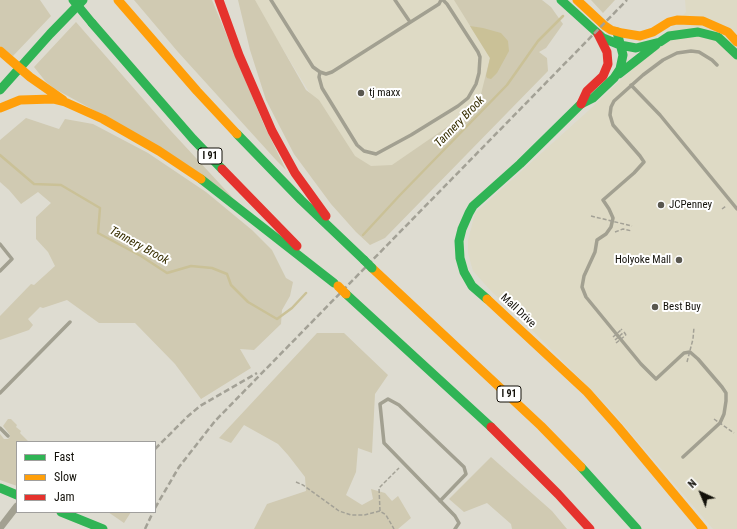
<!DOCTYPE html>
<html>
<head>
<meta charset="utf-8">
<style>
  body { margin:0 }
  #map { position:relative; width:737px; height:529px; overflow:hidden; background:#dedcd1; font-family:"Roboto Condensed",sans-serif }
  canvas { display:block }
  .legend { position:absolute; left:16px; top:441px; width:140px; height:72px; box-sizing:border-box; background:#fff; border:1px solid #a09f9d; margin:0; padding:5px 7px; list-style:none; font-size:12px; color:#121009 }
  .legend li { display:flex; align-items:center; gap:8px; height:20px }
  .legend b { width:20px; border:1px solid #a09f9d }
  .north { position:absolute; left:681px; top:473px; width:40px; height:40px; -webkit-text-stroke:3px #fff; paint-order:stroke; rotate:316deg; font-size:11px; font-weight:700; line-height:16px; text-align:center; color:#121009 }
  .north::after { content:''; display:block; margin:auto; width:14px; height:18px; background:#121009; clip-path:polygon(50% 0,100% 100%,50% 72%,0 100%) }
</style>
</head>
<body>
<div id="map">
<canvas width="737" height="529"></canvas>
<ul class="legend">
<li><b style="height:5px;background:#30b455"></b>Fast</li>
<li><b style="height:5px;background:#ff9f0a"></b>Slow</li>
<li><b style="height:5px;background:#e5322d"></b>Jam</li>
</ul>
<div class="north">N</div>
</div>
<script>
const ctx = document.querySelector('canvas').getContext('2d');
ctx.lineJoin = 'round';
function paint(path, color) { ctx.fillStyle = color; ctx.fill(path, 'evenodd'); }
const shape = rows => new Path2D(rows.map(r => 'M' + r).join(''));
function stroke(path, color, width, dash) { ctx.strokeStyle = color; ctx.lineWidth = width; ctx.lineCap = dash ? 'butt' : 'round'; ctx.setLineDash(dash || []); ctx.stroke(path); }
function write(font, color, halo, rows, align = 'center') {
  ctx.font = font + ' "Roboto Condensed",sans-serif'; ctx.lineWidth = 4; ctx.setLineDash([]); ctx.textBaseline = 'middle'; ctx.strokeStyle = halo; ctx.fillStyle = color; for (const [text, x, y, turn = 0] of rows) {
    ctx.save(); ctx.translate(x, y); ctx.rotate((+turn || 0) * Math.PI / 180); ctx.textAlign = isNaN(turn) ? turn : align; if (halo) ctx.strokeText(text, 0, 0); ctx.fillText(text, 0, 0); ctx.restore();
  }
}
paint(shape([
  [253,0,464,0,499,57,477,112,365,184],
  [685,0,737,0,737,529,713,529,610,409,534,332,492,292,473,271,468,253,468,240,475,213,588,111,643,59,686,12]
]), '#dedac5');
paint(shape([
  [0,0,40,0,51,16,13,56,0,46],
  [134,0,212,0,264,125,286,170,276,160,178,52],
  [238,0,255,0,306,90,319,100,355,156,371,166,392,165,469,112,480,98,490,58,454,0,542,0,551,7,563,24,546,48,539,52,547,58,548,71,385,238,370,245,356,232,331,204,294,154,266,100,250,50],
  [591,0,615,0,603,13],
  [76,22,171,131,233,198,110,119,55,89,46,82,34,67],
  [26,118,59,129,65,119,93,124,148,153,206,192,252,230,272,250,286,278,293,282,290,296,282,310,281,324,254,350,240,349,251,368,201,399,175,364,135,323,99,323,67,300,43,308,40,307,28,319,33,325,29,330,0,340,0,316,31,284,34,285,55,266,48,252,36,239,36,217,51,203,38,192,21,204,9,190,0,182,0,140],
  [317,333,344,333,388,375,375,394,372,453,358,448,356,472,346,495,362,505,373,499,371,489,385,493,392,501,398,496,411,518,398,529,254,529,267,504,306,491,305,477,288,455,278,444,244,425,231,443,219,438],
  [8,419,11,419,17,425,16,427,21,431,20,433,29,442,17,442,17,486,0,480,0,434,4,439,8,439,10,437,10,435,3,426],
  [491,457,552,511,567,529,512,529,511,524,487,503,464,512,449,499],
  [108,512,131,512,124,523]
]), '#d0cab2');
paint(shape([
  [470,26,483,28,501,33,508,41,509,51,497,73,491,79,487,78,486,76,490,58]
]), '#cac197');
stroke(shape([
  [0,155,34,184,61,185,100,208,98,233,141,256,167,273,191,266,212,268,227,274,231,285,248,302,277,319,292,308,306,293],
  [363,235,400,195,507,85,538,41,563,16]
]), '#cac197', 2.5);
stroke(shape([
  [722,209,726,206],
  [615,232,623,229,632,231],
  [621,330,622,329],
  [624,332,626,335],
  [296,482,303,485,339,511,351,515,364,515,380,511,386,515,394,529],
  [380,511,379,488,399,468]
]), '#a3a196', 1.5, [4, 2]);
stroke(shape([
  [271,0,313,67,320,72,326,74,332,72,439,4,441,0],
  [395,0,410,22],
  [320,72,319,77,322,88,357,145,364,151,376,154,411,135,458,106,468,98,476,84,479,73,480,57,478,52,447,4,443,0],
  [631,85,660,115,737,209],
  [0,244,12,259,0,271],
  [0,393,70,322],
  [0,428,8,436],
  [683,457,720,423,724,414,726,401,726,393,722,387,698,359,690,352,684,353,656,379,641,364,586,297,582,287,584,276,595,252,597,240,606,234,611,227,613,218,609,209,603,200,634,173,644,162,640,156,613,125,610,115,611,107,614,101,643,75,663,60,677,53,691,51,699,52,712,60,717,65],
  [440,501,466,474,464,467,399,405,388,399,380,404,384,443,455,516,459,523,455,529]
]), '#a2a091', 3.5);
stroke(shape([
  [0,528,17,506]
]), '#a2a091', 7);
stroke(shape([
  [561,0,603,38,620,45,636,48,660,42,669,36,698,32,718,37,737,55],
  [92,23,193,139,222,169],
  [619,74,656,45],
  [0,90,50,34,83,0],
  [237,134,301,200,364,260],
  [201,179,334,283],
  [346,294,491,427],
  [487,299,472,286,464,272,460,258,459,241,462,229,469,213,473,206,520,164,581,104,593,98,614,78,620,69,623,55,617,32],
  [581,467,637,529],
  [0,488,17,495],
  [61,512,103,529]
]), '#30b455', 9);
stroke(shape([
  [118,0,197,91,237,134],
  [577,0,605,26,611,30,622,33,640,36,653,32,669,22,677,20,703,21,728,32,737,42],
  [0,51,30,77,63,100],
  [0,108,20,100,53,99,65,102,103,119,159,151,201,179],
  [372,268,541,426,581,467],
  [487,299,587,392,618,427,703,529]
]), '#ff9f0a', 9);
stroke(shape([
  [219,0,239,55,272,131,295,173,326,216],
  [581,104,587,91,603,76,608,64,607,52,598,34],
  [222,169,297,246],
  [491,427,558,494,590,529]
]), '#e5322d', 9);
stroke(shape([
  [155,449,187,417,200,406,257,373],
  [155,508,179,467,215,421,627,0],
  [145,529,153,512]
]), '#a3a196', 2.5, [6, 3]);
stroke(shape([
  [591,216,632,226],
  [613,337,621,330],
  [615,340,624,332],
  [616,343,626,335],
  [687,362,693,339,694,327],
  [714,419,734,433]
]), '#a3a196', 1.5, [4, 2]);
stroke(shape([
  [73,0,92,23],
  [364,260,372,268]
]), '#30b455', 9);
stroke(shape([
  [338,286,346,294]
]), '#ff9f0a', 9);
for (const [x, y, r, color] of [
  [361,93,4,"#59574f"],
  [661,205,4,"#59574f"],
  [679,260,4,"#59574f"],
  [655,307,4,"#59574f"]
]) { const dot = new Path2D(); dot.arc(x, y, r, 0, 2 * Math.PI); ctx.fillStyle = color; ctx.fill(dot); stroke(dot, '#fff', 1.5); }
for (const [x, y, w] of [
  [210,156,24],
  [509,394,24]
]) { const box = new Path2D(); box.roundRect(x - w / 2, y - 8, w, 16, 3); ctx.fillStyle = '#fff'; ctx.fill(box); stroke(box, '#121009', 1); }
write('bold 10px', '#121009', null, [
  ["I 91",210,156],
  ["I 91",509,394]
]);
write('11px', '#121009', '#fff', [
  ["tj maxx",369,93],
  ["JCPenney",669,205],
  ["Holyoke Mall",671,260,"right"],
  ["Best Buy",663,307]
], 'left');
write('11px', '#121009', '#fff', [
  ["Mall Drive",518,311,43]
]);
write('italic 12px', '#372e00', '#fff', [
  ["Tannery Brook",460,122,-46],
  ["Tannery Brook",139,246,29]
]);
</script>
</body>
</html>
